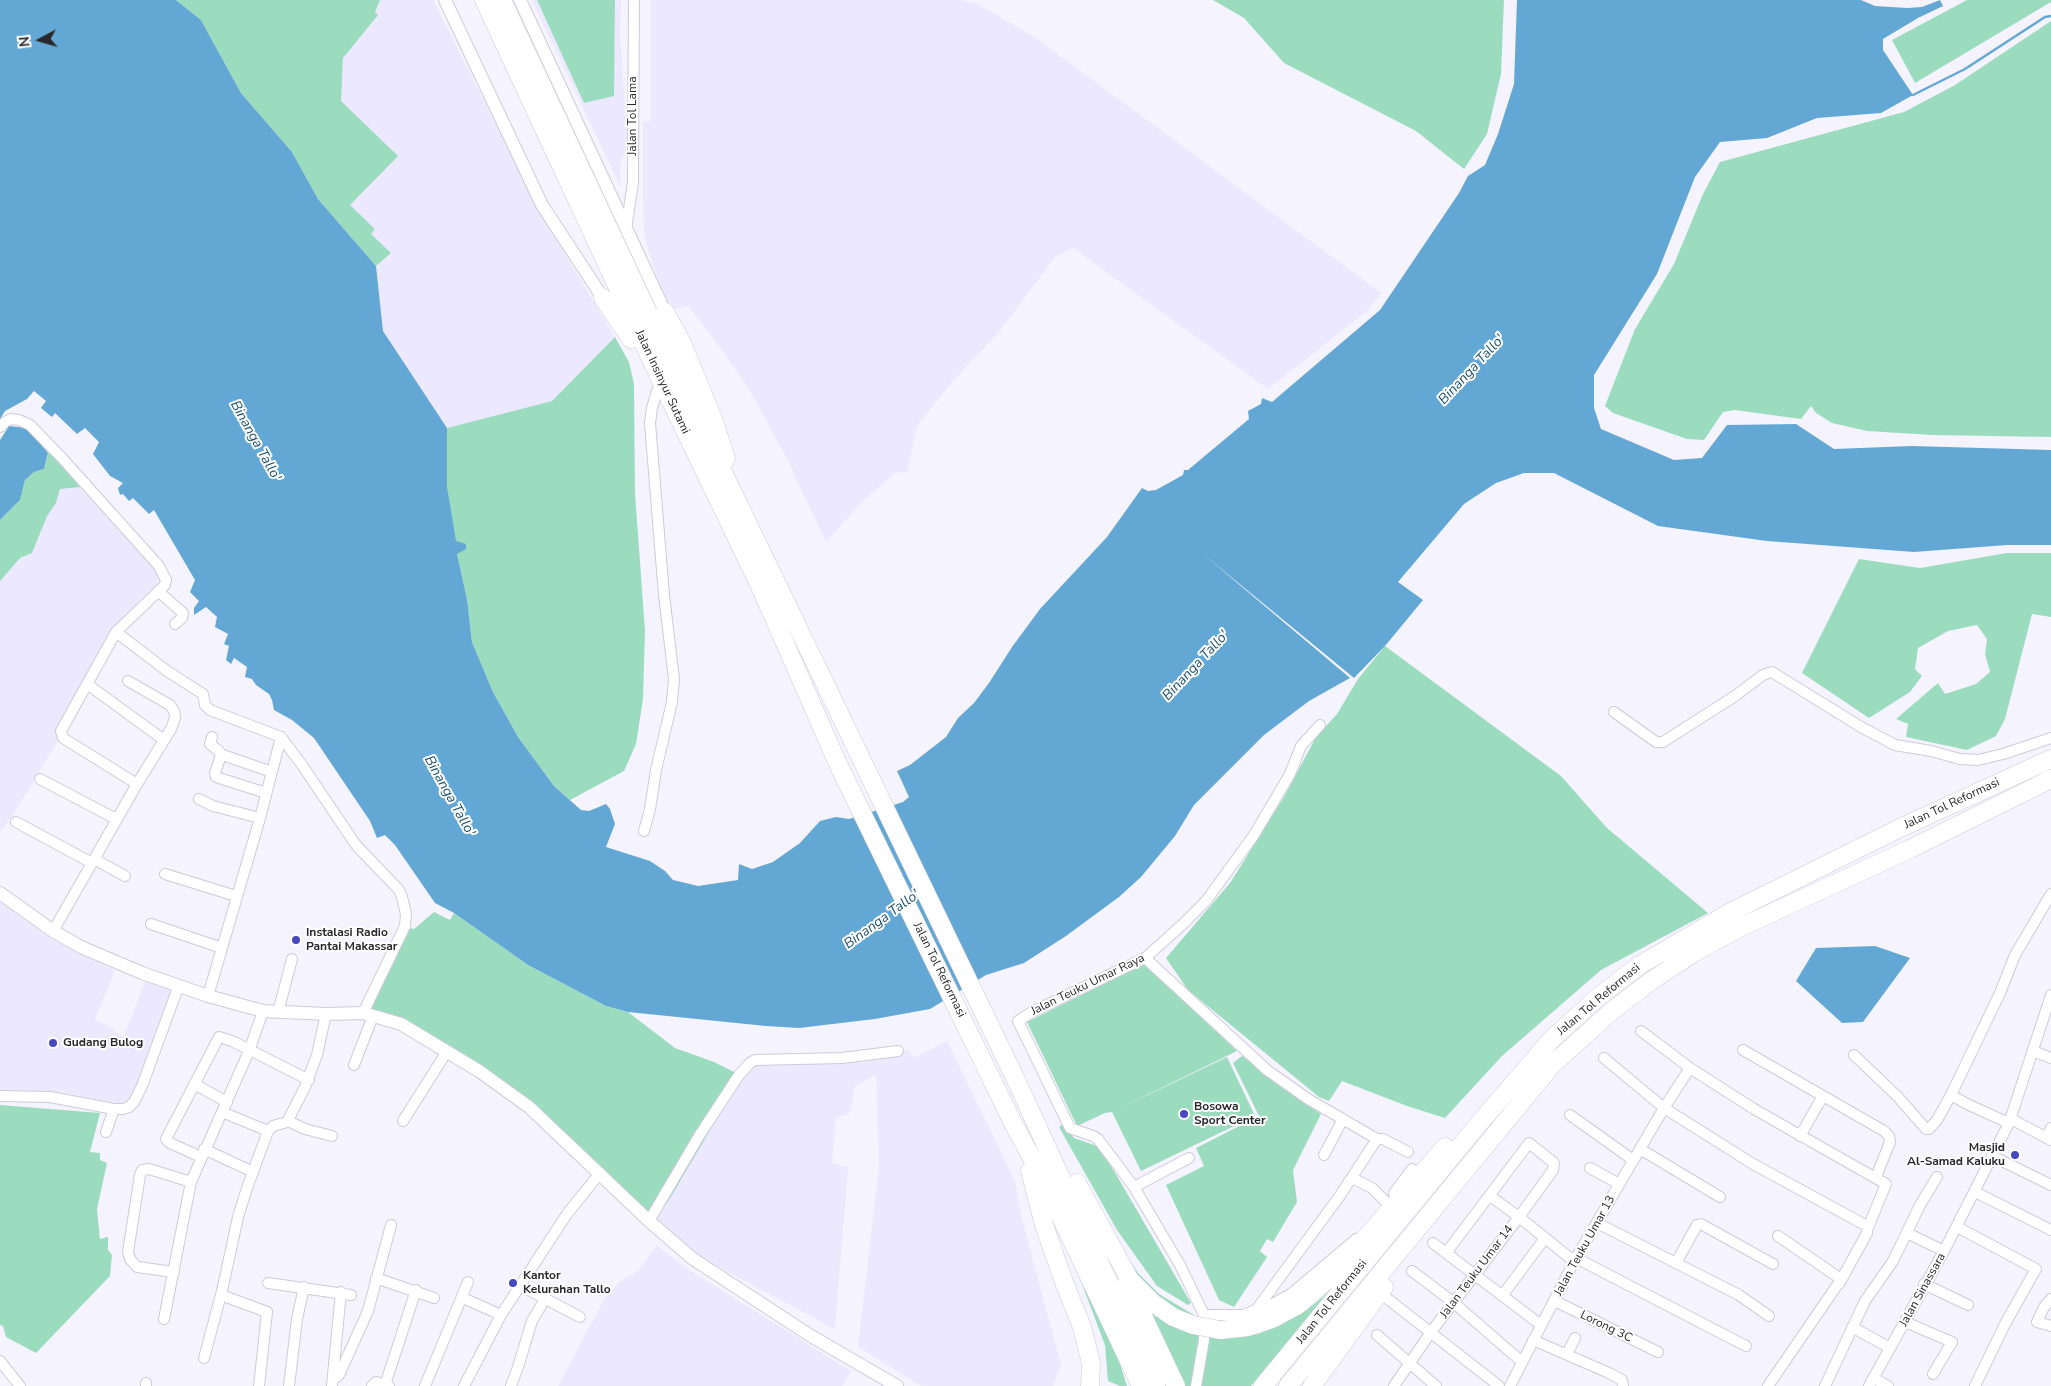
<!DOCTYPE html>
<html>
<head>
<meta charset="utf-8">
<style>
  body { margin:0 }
  #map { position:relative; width:2051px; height:1386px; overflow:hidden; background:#f5f3fe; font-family:"Nunito Sans",sans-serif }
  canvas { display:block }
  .north { position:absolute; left:15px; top:15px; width:50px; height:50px; -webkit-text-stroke:4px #fff; paint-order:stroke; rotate:264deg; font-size:14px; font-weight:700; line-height:20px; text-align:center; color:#28272c }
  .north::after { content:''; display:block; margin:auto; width:18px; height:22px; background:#28272c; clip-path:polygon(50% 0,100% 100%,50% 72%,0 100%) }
</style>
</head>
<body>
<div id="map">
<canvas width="2051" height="1386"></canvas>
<div class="north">N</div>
</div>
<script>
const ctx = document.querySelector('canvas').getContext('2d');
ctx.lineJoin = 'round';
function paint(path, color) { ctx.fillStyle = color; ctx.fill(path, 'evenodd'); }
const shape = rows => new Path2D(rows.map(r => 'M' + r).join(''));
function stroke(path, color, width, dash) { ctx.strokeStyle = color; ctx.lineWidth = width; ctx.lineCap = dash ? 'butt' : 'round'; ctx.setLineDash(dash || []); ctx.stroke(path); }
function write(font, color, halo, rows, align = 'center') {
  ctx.font = font + ' "Nunito Sans",sans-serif'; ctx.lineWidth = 4; ctx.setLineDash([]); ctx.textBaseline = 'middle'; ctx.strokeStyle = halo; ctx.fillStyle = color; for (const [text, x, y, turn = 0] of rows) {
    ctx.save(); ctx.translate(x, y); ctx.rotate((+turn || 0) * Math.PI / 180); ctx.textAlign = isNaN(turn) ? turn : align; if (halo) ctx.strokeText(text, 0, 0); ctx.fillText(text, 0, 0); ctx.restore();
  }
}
paint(shape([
  [380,0,433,0,541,214,615,337,552,401,447,428,383,331,376,266,391,253,371,234,375,229,350,205,341,101,343,58,377,15,375,12],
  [532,0,537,0,584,102,615,47,615,0,621,0,620,38,628,143,620,165,621,188],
  [651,0,961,0,978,4,1036,38,1381,293,1367,311,1268,389,1073,248,1055,257,999,332,952,382,917,426,907,472,895,473,862,502,826,542,786,457,749,389,714,339,688,306,671,310,654,268,644,235,643,190,643,122,651,121],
  [64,459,169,582,122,630,63,732,13,815,0,832,0,579],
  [0,898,23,919,50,938,115,971,95,1019,124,1036,147,977,179,989,131,1107,63,1092,0,1091],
  [947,1041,1015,1181,1021,1215,1061,1365,1053,1386,921,1386,858,1347,879,1166,876,1075,855,1086,850,1113,836,1118,832,1163,848,1167,835,1329,698,1256,657,1219,745,1071,754,1064,855,1059,908,1050,914,1058],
  [657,1245,683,1266,851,1371,842,1386,558,1386,606,1296,622,1280,637,1272]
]), '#ece9fe');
paint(shape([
  [176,0,380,0,375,12,378,15,343,58,341,101,398,156,350,205,375,229,371,234,391,253,376,266,318,199,292,152,241,93,201,20],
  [537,0,615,0,614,96,584,103],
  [1213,0,1504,0,1501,74,1487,134,1464,169,1416,131,1284,63,1244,18],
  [1967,0,2051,0,2051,2,1915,83,1892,40],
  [2051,21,2051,437,1932,435,1867,431,1832,423,1816,413,1811,406,1801,419,1735,410,1723,412,1704,440,1687,439,1613,413,1605,406,1635,329,1674,264,1703,194,1720,162,1904,112,1955,85],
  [615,337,629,362,634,384,635,493,645,631,643,699,636,744,624,771,570,800,554,786,518,737,493,692,472,642,467,599,457,554,447,486,447,428,552,401],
  [49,451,80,487,60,489,56,503,47,516,32,553,20,558,0,581,0,520,20,500,25,480,34,472,44,469],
  [2007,553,2051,553,2051,617,2032,614,2005,719,1996,736,1967,750,1906,737,1908,724,1896,719,1938,683,1945,694,1976,684,1990,672,1985,654,1987,639,1977,625,1948,631,1918,648,1915,669,1922,676,1910,692,1869,718,1802,673,1859,559,1920,568],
  [1385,646,1561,776,1607,828,1708,913,1601,970,1502,1056,1445,1118,1407,1106,1342,1081,1329,1101,1319,1097,1188,990,1166,958,1230,883,1284,797,1316,737,1337,714,1358,679],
  [434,912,450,920,454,913,528,965,606,1006,628,1012,675,1048,714,1062,742,1076,669,1200,656,1216,649,1214,554,1122,510,1085,392,1015,368,1009,409,928,414,929],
  [1144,964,1237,1051,1112,1112,1105,1113,1077,1126,1027,1022],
  [1242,1056,1321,1114,1293,1170,1297,1202,1273,1242,1267,1239,1260,1251,1267,1257,1234,1307,1219,1300,1166,1185,1204,1166,1196,1148,1259,1116,1233,1063],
  [1227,1057,1255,1116,1141,1171,1112,1112],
  [0,1105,100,1113,90,1152,100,1153,100,1160,107,1163,97,1209,100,1239,108,1237,108,1250,112,1255,110,1276,36,1353,6,1337,3,1326,0,1325],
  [1063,1124,1074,1138,1100,1147,1191,1303,1188,1305,1157,1286,1117,1230,1059,1127],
  [1115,1238,1138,1273,1159,1294,1194,1315,1197,1322,1144,1289],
  [1377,1238,1251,1386,1180,1386,1142,1299,1163,1318,1199,1336,1221,1337,1258,1334,1285,1322,1307,1310,1323,1297],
  [1073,1260,1120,1364,1127,1386,1120,1386,1108,1381,1105,1345]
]), '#9bdcbf');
paint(shape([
  [0,0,176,0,201,20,241,93,292,152,318,199,376,266,383,331,447,428,447,486,456,541,466,544,466,549,457,554,467,599,472,642,493,692,518,737,554,786,581,810,589,811,606,804,610,809,615,824,606,847,650,861,665,871,673,880,698,886,738,880,739,864,752,869,773,862,800,843,820,821,836,817,849,819,903,802,909,797,897,771,910,765,946,737,958,718,974,703,989,683,1012,647,1040,609,1107,537,1142,488,1148,491,1156,490,1183,475,1184,470,1188,470,1249,419,1248,411,1261,404,1262,398,1272,402,1380,310,1459,193,1468,176,1485,165,1498,134,1514,84,1517,0,1861,0,1875,6,1907,8,1922,7,1940,0,1943,6,1918,18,1883,39,1883,50,1913,95,1881,113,1817,118,1767,138,1720,142,1695,177,1657,274,1594,375,1594,408,1601,429,1674,460,1702,458,1727,425,1796,424,1834,449,1912,446,2051,450,2051,545,2007,545,1914,552,1767,541,1658,526,1554,473,1524,473,1496,483,1464,504,1398,582,1423,600,1385,646,1354,678,1203,554,1350,678,1309,701,1264,735,1194,805,1175,836,1141,877,1119,897,1066,936,1024,963,986,975,930,1009,875,1019,799,1028,766,1026,628,1012,606,1006,528,965,454,913,435,903,395,845,385,835,377,838,370,821,314,738,292,720,274,710,272,700,269,694,256,685,252,679,245,677,247,667,234,658,231,664,226,660,229,646,224,644,228,634,215,627,217,617,206,607,194,615,194,608,199,601,190,592,195,580,154,510,149,514,133,498,129,501,123,494,120,495,118,488,123,483,110,476,93,454,99,442,85,428,77,434,55,413,52,417,41,408,46,401,34,391,27,399,5,411,0,419],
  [9,426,28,428,48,453,44,469,34,472,25,480,20,500,0,520,0,440],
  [1875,946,1910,958,1863,1022,1842,1023,1796,981,1816,948]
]), '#63a8d5');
stroke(shape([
  [1913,95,1965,69,2045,17,2051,16]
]), '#63a8d5', 2.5);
const minor = shape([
  [626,230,633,182,634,0],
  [0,427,5,422,11,419,19,420,30,425,62,458,159,566,166,580,165,585,116,632,61,731,63,738,137,784,92,863],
  [158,591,183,613,182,618,175,624],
  [116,632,167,671,203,694,205,705,210,710,281,737,260,818,208,996],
  [128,681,170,705,174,711,175,718,171,729,137,784],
  [87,684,164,740],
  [1614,712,1656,742,1663,742,1735,696,1763,675,1772,672,1861,727,1895,745,1931,751,1960,759,1978,760,2003,754,2051,738],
  [212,737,210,744,219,751,221,755,215,773,216,777,266,793],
  [281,737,302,765,356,845,399,890,402,897,406,914,405,926,363,1013],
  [220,754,272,772],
  [40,779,116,819],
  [199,799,213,806,260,818],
  [16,822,92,863,53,931],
  [644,831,650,809,656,770,672,702,674,679,664,595,650,423,652,408,657,391,664,387],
  [94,859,125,876],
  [165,874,236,896],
  [151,924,222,948],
  [1145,958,1267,1070,1308,1099,1377,1139,1383,1139,1408,1152],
  [278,1012,292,959],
  [1641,1031,1690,1068,1664,1108,1753,1164,1867,1226,1867,1233,1839,1284],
  [1743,1050,1884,1131,1889,1136,1890,1142,1876,1177],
  [2033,1051,2051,1058],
  [1854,1055,1898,1097,1926,1129,1929,1129,1937,1120,1951,1095,2000,993,2015,955,2051,894],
  [354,1065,373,1016],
  [1690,1068,1754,1109,1886,1184,1867,1230],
  [194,1084,227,1102],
  [1951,1095,1969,1105,2009,1123],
  [0,1096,50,1097,114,1109,123,1109,129,1107,134,1102,142,1086,179,985],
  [222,1112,268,1131],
  [1570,1115,1633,1160],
  [2011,1119,2051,1140],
  [288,1121,305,1129,332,1136],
  [403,1121,446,1053],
  [106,1132,114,1109],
  [1800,1136,1823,1096],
  [2047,1137,2051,1128],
  [204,1149,253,1172],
  [1640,1149,1720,1197],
  [1324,1155,1343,1119],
  [1992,1156,2051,1185],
  [201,1157,170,1143,166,1139,219,1037,232,1041,309,1080],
  [1590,1168,1619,1184],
  [1352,1178,1372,1188,1387,1203],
  [1134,1187,1189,1158],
  [1975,1192,2051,1230],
  [1394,1193,1412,1169],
  [1490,1196,1519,1217,1553,1170,1554,1163,1529,1143,1446,1253,1541,1325],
  [649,1221,699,1136,739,1075,750,1063,755,1060,842,1058,898,1051],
  [1597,1223,1739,1295,1769,1316],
  [1957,1227,2036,1269,2005,1324,1975,1386],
  [1907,1233,1944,1251],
  [1433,1243,1446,1253],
  [1576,1258,1746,1346],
  [1676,1263,1697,1225,1701,1224,1773,1264],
  [1412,1271,1454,1303,1522,1362],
  [174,1272,137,1267,130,1259,128,1252,140,1175,142,1170,149,1169,191,1182],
  [376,1278,434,1298],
  [268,1283,351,1295],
  [1924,1284,1968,1305],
  [521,1286,580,1317],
  [221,1295,267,1312,259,1386],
  [1384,1296,1499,1386],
  [1502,1296,1545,1238],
  [463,1298,501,1315],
  [2051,1299,2044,1307,2037,1322,2051,1326],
  [1555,1301,1658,1352],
  [1257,1310,1269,1306,1292,1293,1356,1239],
  [1204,1315,1243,1315,1256,1310,1339,1197,1377,1139],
  [164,1319,191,1182,249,1051,263,1011],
  [1905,1322,1952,1342,1933,1374],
  [1852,1327,1890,1348],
  [1377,1335,1436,1386],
  [1533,1340,1609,1373,1622,1380,1623,1386],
  [1567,1354,1575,1338],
  [204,1358,222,1291,238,1217,247,1188,268,1131,273,1126,287,1122,305,1087,317,1055,326,1014],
  [0,1361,20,1386],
  [1873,1378,1888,1386],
  [333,1380,339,1375,368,1311,391,1225],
  [146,1383,146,1386],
  [332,1385,341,1292],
  [385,1385,416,1290],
  [289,1386,297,1319,304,1287],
  [372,1386,376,1382,389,1386],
  [425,1386,468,1282],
  [464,1386,501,1315,567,1214,600,1173],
  [511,1386,518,1367,532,1321,545,1299],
  [1196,1386,1204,1340,1204,1315,1180,1265,1134,1187,1098,1139,1093,1136,1070,1128,1018,1021,1032,1012,1145,958,1182,925,1206,901,1254,835,1290,774,1301,746,1320,725],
  [1394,1386,1431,1332,1519,1217,1575,1262],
  [1510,1386,1576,1258,1664,1108,1604,1058],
  [1768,1386,1840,1281,1838,1277,1778,1236],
  [1825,1386,1865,1301,1893,1261,1920,1205,1937,1177],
  [1869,1386,1944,1251,2009,1123,2051,995]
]);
const tertiary = shape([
  [445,0,542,205,603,298],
  [520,0,665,312],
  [0,893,53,931,81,947,142,973,208,996,263,1011,326,1014,363,1013,401,1024,479,1071,529,1107,649,1221,693,1259,811,1336,897,1386]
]);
const motorway = shape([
  [484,0,664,387,759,584,838,764,1013,1123,1039,1171,1141,1386],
  [502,0,708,441,1017,1082,1156,1386],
  [603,298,631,339],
  [665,312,682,343,715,424,726,459],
  [1030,1171,1044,1225,1064,1282,1082,1327,1091,1363,1090,1386],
  [1077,1183,1130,1280,1153,1303,1173,1317,1193,1325],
  [1127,1282,1176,1386],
  [1220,1330,1248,1327,1272,1319,1298,1305,1333,1275,1445,1147],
  [1263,1386,1476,1127,1551,1040,1597,998,1640,965,1729,913,1900,828,2051,759],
  [1288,1386,1552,1065,1613,1010,1651,981,1695,952,1739,928,1910,849,2051,779],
  [1312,1386,1384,1287]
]);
stroke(minor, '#cdcbd8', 12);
stroke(tertiary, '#cdcbd8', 14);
stroke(motorway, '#cdcbd8', 19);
stroke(minor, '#fff', 10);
stroke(tertiary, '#fff', 12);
stroke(motorway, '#fff', 18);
const motorwayBridge = shape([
  [1193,1325,1220,1330]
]);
stroke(motorwayBridge, '#cdcbd8', 19, []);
stroke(motorwayBridge, '#fff', 18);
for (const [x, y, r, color] of [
  [296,940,5,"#4449be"],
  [53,1043,5,"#4449be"],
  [1184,1114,5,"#4449be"],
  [2015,1155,5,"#4449be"],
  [513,1283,5,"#4449be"]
]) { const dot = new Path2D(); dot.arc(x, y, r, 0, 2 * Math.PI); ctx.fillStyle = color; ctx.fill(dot); stroke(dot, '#fff', 2); }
write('12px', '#28272c', '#fff', [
  ["Jalan Tol Lama",633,116,-90],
  ["Jalan Insinyur Sutami",662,382,65],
  ["Jalan Tol Reformasi",1952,804,-25],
  ["Jalan Tol Reformasi",939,970,64],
  ["Jalan Teuku Umar Raya",1088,985,-26],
  ["Jalan Tol Reformasi",1599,1000,-40],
  ["Jalan Teuku Umar 13",1585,1246,-61],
  ["Jalan Teuku Umar 14",1477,1272,-53],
  ["Jalan Sinassara",1923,1290,-61],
  ["Jalan Tol Reformasi",1332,1302,-51],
  ["Lorong 3C",1606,1327,26]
]);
write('bold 12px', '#28272c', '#fff', [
  ["Instalasi Radio",306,933],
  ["Pantai Makassar",306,947],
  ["Gudang Bulog",63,1043],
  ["Bosowa",1194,1107],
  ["Sport Center",1194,1121],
  ["Masjid",2005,1148,"right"],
  ["Al-Samad Kaluku",2005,1162,"right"],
  ["Kantor",523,1276],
  ["Kelurahan Tallo",523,1290]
], 'left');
write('italic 14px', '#1c5170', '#fff', [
  ["Binanga Tallo'",1472,370,-47],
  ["Binanga Tallo'",255,441,61],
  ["Binanga Tallo'",1196,666,-47],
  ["Binanga Tallo'",449,796,61],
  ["Binanga Tallo'",882,920,-36]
]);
</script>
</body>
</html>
